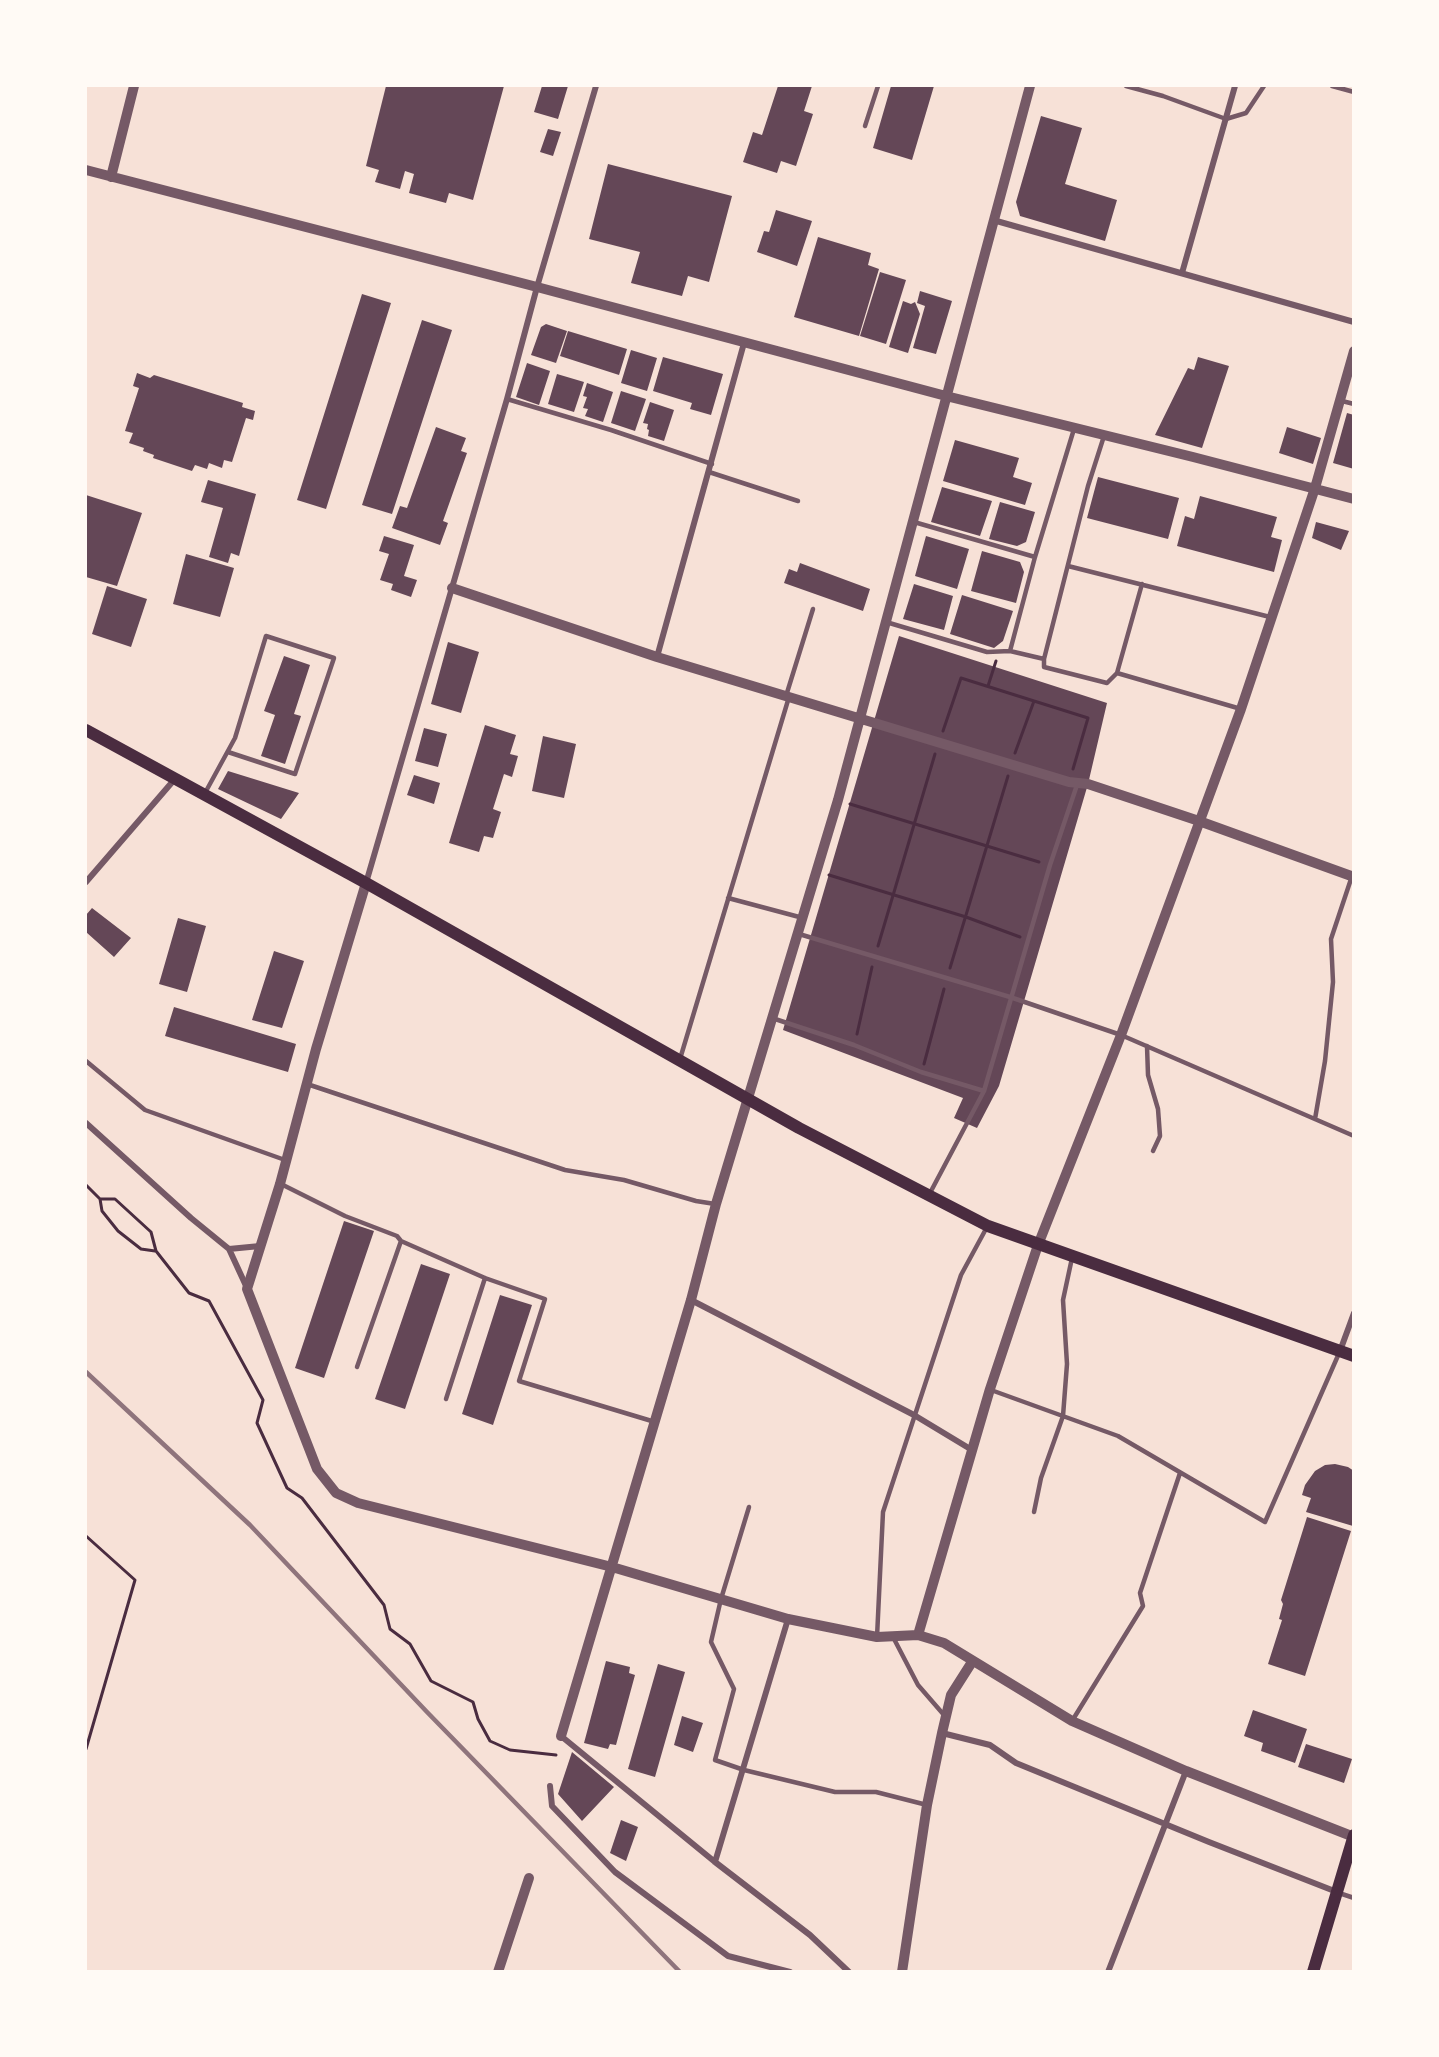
<!DOCTYPE html>
<html>
<head>
<meta charset="utf-8">
<style>
  body { margin:0 }
  #map { position:relative; width:1439px; height:2057px; overflow:hidden; background:#f7e1d7; font-family:"IBM Plex Serif",serif }
  canvas { display:block }
  .frame { position:absolute; inset:0; border:87px solid #fffaf5; pointer-events:none }
</style>
</head>
<body>
<div id="map">
<canvas width="1439" height="2057"></canvas>
<div class="frame"></div>
</div>
<script>
const ctx = document.querySelector('canvas').getContext('2d');
ctx.lineJoin = 'round';
function paint(path, color) { ctx.fillStyle = color; ctx.fill(path, 'evenodd'); }
const shape = rows => new Path2D(rows.map(r => 'M' + r).join(''));
function stroke(path, color, width, dash) { ctx.strokeStyle = color; ctx.lineWidth = width; ctx.lineCap = dash ? 'butt' : 'round'; ctx.setLineDash(dash || []); ctx.stroke(path); }
paint(shape([
  [386,86,504,86,473,200,449,193,446,203,409,193,414,174,405,171,400,189,375,182,379,170,366,166],
  [542,86,568,86,558,119,534,112],
  [778,86,812,86,804,111,813,114,796,166,781,161,777,173,743,162,753,132,762,135],
  [891,86,934,86,912,160,873,148],
  [1041,116,1082,128,1065,184,1117,200,1105,241,1020,216,1016,202],
  [548,129,561,132,553,156,540,152],
  [608,164,732,196,709,282,688,276,682,296,631,283,640,252,589,239],
  [776,210,812,221,797,266,757,252,764,231,769,232],
  [818,237,871,253,868,265,879,269,859,336,794,317],
  [880,272,906,280,886,344,860,336],
  [920,291,952,301,936,354,913,348,925,306,917,303],
  [362,294,391,303,326,509,297,500],
  [903,301,911,304,915,302,920,314,908,353,889,347],
  [422,320,452,330,392,514,362,505],
  [546,324,567,331,556,363,531,355,541,327],
  [568,331,627,349,619,375,560,356],
  [631,350,657,358,647,391,621,383],
  [663,357,723,374,711,415,690,409,692,403,653,391],
  [1198,357,1229,366,1202,448,1155,435,1188,368,1194,370],
  [527,363,550,371,539,405,516,397],
  [137,373,150,378,154,375,243,403,242,407,255,411,253,420,246,418,232,462,224,460,222,468,209,463,207,469,195,465,192,471,153,458,154,455,143,451,144,448,129,443,133,433,125,431,139,388,133,386],
  [557,374,584,382,574,412,548,404],
  [587,383,613,392,603,422,585,416,588,409,583,408,587,397,583,396],
  [621,391,646,399,635,431,611,423],
  [650,402,674,410,664,441,648,436,649,430,647,429,648,424,643,423],
  [1347,413,1354,415,1354,469,1333,463],
  [436,427,466,438,461,451,467,453,443,521,448,523,440,545,392,528,400,506,407,508],
  [1287,427,1321,438,1313,464,1279,453],
  [955,440,1019,458,1013,477,1032,483,1025,505,943,481],
  [1098,477,1179,498,1168,539,1087,518],
  [208,480,256,494,239,556,231,553,228,563,209,557,223,508,201,502],
  [942,487,992,501,980,536,931,522],
  [86,495,142,513,117,586,86,577],
  [1200,496,1277,517,1271,537,1282,540,1274,572,1177,546,1185,516,1194,519],
  [1000,502,1035,512,1026,542,1017,546,989,539],
  [1316,522,1349,531,1341,550,1312,538],
  [384,536,414,545,404,576,417,580,411,597,391,590,393,584,380,580,389,554,379,551],
  [926,536,969,549,957,589,915,576],
  [982,551,1020,562,1024,572,1016,603,971,591],
  [186,554,234,568,220,617,173,604],
  [800,563,870,589,863,611,784,583,789,569,797,572],
  [914,584,953,596,944,630,903,619],
  [107,586,147,599,131,647,92,634],
  [962,595,1013,611,1003,641,994,648,950,634],
  [899,636,1107,703,1088,784,999,1086,977,1128,954,1118,963,1098,783,1030],
  [448,642,479,652,461,713,431,704],
  [284,656,310,665,294,714,301,716,285,764,261,756,275,715,264,711],
  [485,725,516,735,510,754,518,756,512,777,504,774,493,809,501,812,493,838,484,836,479,852,449,843],
  [424,728,447,734,438,767,415,761],
  [543,736,576,744,564,798,532,791],
  [228,771,299,793,281,819,218,789],
  [414,775,440,783,434,804,407,795],
  [92,908,131,938,114,957,86,932,86,915],
  [178,918,206,926,187,992,159,984],
  [274,951,304,961,282,1028,252,1020],
  [174,1007,296,1044,288,1072,165,1036],
  [344,1221,374,1231,324,1378,295,1368],
  [421,1264,450,1274,405,1409,375,1399],
  [500,1295,532,1305,493,1425,462,1414],
  [1335,1464,1348,1467,1354,1471,1353,1526,1306,1512,1311,1498,1302,1495,1305,1485,1315,1471,1325,1465],
  [1307,1517,1351,1531,1305,1676,1268,1664,1282,1620,1279,1619,1283,1604,1281,1600],
  [606,1661,630,1667,629,1673,635,1675,616,1745,610,1744,608,1749,584,1743],
  [658,1664,685,1672,655,1777,628,1769],
  [1253,1710,1307,1729,1295,1763,1261,1751,1263,1743,1244,1736],
  [682,1716,703,1723,693,1752,674,1745],
  [1306,1744,1352,1759,1344,1783,1298,1767],
  [572,1752,614,1787,582,1821,558,1794],
  [621,1820,638,1827,626,1861,610,1853]
]), '#644757');
stroke(shape([
  [988,686,996,661],
  [943,731,961,678,1088,718,1073,769],
  [1015,753,1034,701],
  [850,804,1039,862],
  [829,875,966,917,1020,937],
  [878,946,935,754],
  [950,968,1008,776],
  [857,1034,872,967],
  [924,1064,944,989],
  [86,1185,100,1199,115,1199,151,1232,156,1251,189,1293,209,1301,263,1400,257,1423,287,1488,302,1498,384,1605,390,1629,410,1644,431,1681,473,1702,478,1719,490,1741,510,1750,556,1755],
  [100,1199,102,1211,118,1231,141,1249,155,1251],
  [86,1536,135,1580,86,1749]
]), '#4a2c40', 3);
stroke(shape([
  [1126,86,1163,96,1226,119,1246,113,1264,86],
  [1332,86,1354,92],
  [865,126,878,86],
  [507,399,611,430,712,464],
  [1342,401,1354,404],
  [1074,429,1035,557,1010,651,1044,659,1088,486,1104,436],
  [709,472,798,501],
  [914,522,1035,557],
  [1068,566,1270,617],
  [886,622,987,652,1010,651],
  [1044,659,1044,667,1107,683,1117,673,1241,709],
  [1117,673,1142,584],
  [786,696,813,609],
  [205,793,235,738,266,636,334,658,295,774,228,752],
  [728,898,803,918],
  [799,934,1010,997,1121,1035,1354,1136],
  [772,1018,854,1045,921,1072,984,1091],
  [1147,1046,1148,1075,1158,1109,1160,1136,1153,1151],
  [680,1059,789,697],
  [86,1061,145,1110,285,1160],
  [307,1084,565,1170,624,1180,696,1201,715,1204],
  [1315,1119,1325,1061,1333,982,1331,939,1352,876],
  [281,1184,345,1216,397,1236,401,1241,485,1278,545,1299,519,1381,655,1422],
  [930,1193,984,1091,1050,865,1077,785],
  [357,1367,401,1241],
  [991,1390,1118,1436,1265,1522,1340,1351],
  [446,1399,485,1278],
  [749,1507,721,1599,711,1642,734,1689,715,1760,744,1770,835,1792,876,1792,927,1805],
  [1034,1512,1041,1478,1063,1416,1067,1364,1063,1300,1072,1258],
  [877,1637,883,1512,961,1275,987,1227],
  [893,1637,918,1685,944,1715],
  [1072,1721,1143,1606,1140,1593,1180,1473],
  [1339,1893,1354,1898]
]), '#755966', 4.5);
stroke(shape([
  [993,220,1354,322],
  [1182,273,1235,86],
  [657,657,744,343],
  [86,882,174,780],
  [366,883,507,399,537,287,596,86],
  [86,1123,191,1218,229,1249,247,1288],
  [229,1249,260,1246],
  [691,1300,914,1415,972,1450],
  [1340,1351,1354,1313],
  [942,1733,990,1745,1016,1763,1209,1842,1337,1892],
  [561,1736,715,1862,810,1935,849,1972],
  [550,1786,552,1806,615,1872,728,1956,790,1972],
  [715,1862,788,1619],
  [1108,1972,1186,1771]
]), '#755966', 6);
stroke(shape([
  [86,170,537,287,946,396,1193,457,1354,499],
  [111,177,134,86],
  [452,588,657,657,1069,782,1088,784,1199,821,1354,877],
  [366,883,316,1049,280,1184,247,1289,317,1469,336,1493,358,1503,612,1567,788,1619,877,1637,918,1635,944,1643,1072,1721,1186,1771,1354,1837],
  [918,1635,990,1389,1038,1245,1121,1035,1241,709,1315,488,1354,351],
  [561,1736,691,1300,716,1204,838,800,1030,86],
  [498,1972,529,1878],
  [902,1972,927,1805,942,1733,951,1695,972,1662]
]), '#755966', 10);
stroke(shape([
  [86,730,366,883,799,1128,988,1226,1354,1356],
  [1313,1972,1354,1835]
]), '#4a2c40', 12);
stroke(shape([
  [86,1372,250,1525,427,1712,680,1972]
]), '#8f747c', 4.5);
</script>
</body>
</html>
